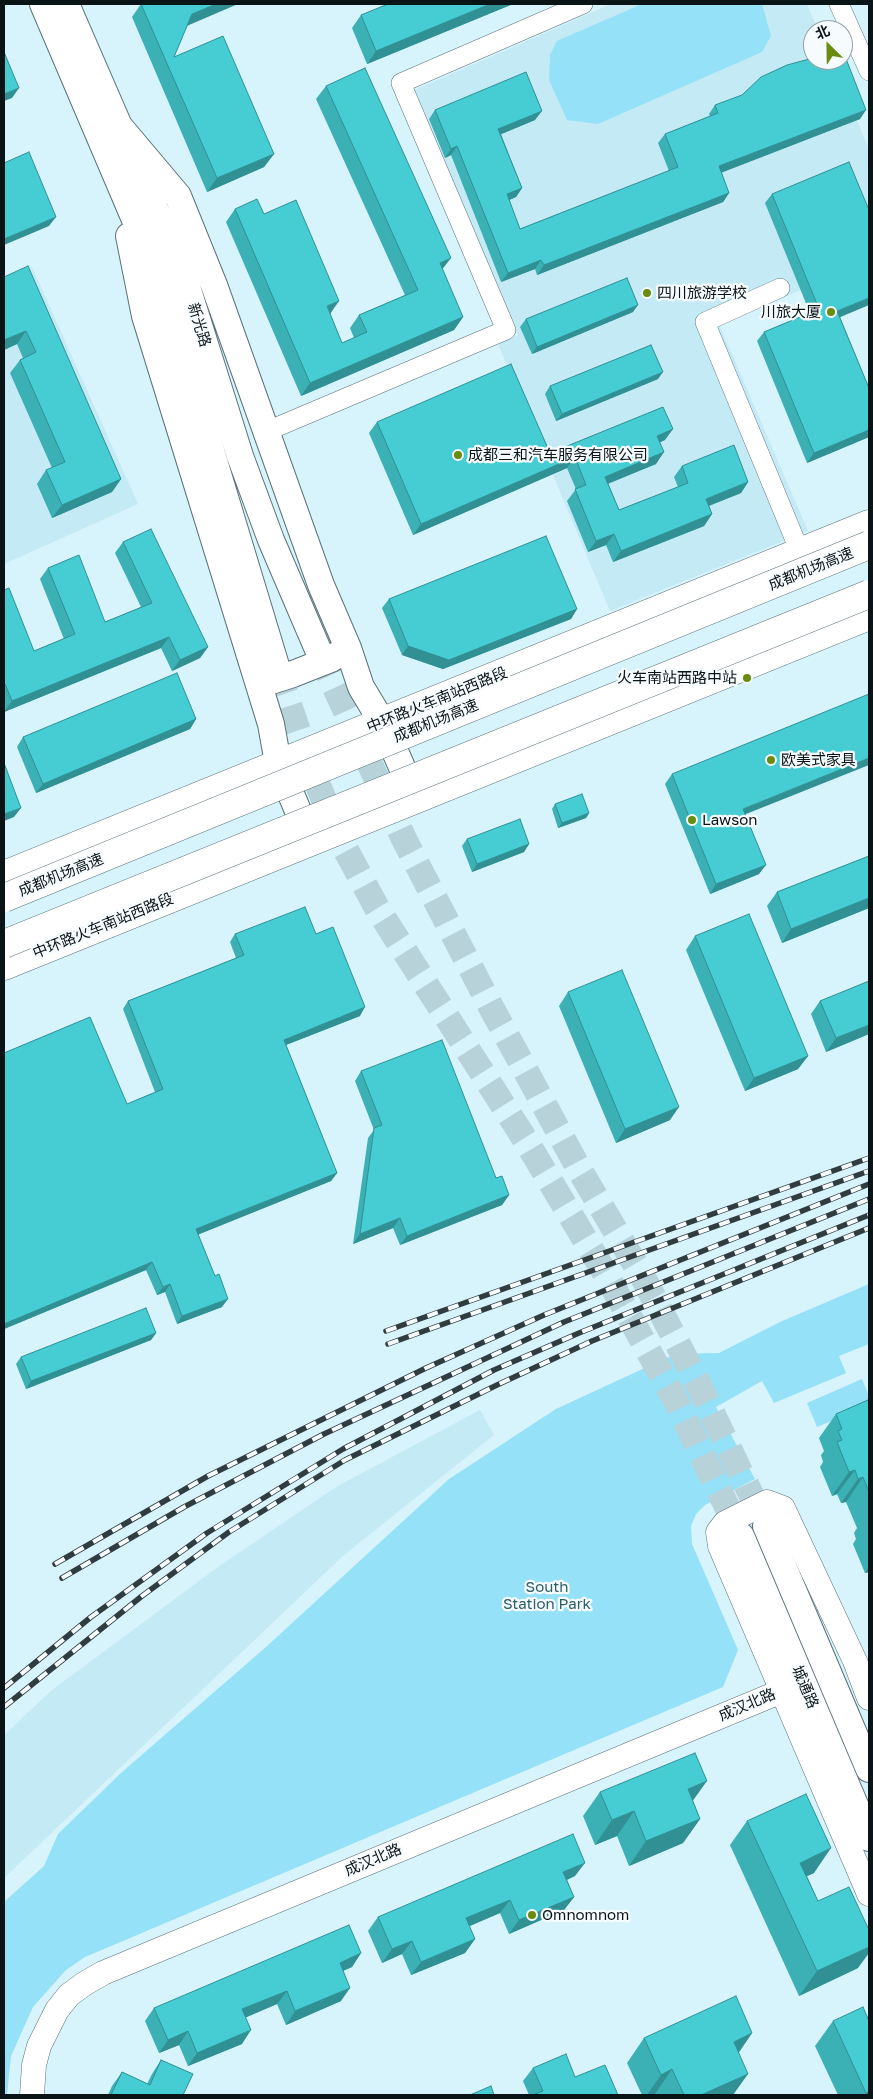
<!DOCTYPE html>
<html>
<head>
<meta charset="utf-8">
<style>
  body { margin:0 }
  #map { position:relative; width:873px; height:2099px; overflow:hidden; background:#d7f3fc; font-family:"Golos Text","Noto Sans SC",sans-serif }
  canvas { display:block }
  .frame { position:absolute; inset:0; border:5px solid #0a1417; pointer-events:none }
  .north { position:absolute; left:803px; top:20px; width:50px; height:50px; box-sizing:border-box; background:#f6fcfd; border:1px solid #989fa1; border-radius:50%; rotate:337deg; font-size:14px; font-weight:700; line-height:20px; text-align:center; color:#0a1417 }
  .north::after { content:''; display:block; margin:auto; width:18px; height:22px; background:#698b0e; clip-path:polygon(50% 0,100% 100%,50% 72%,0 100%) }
</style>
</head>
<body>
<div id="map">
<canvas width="873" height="2099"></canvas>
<div class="frame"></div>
<div class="north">北</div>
</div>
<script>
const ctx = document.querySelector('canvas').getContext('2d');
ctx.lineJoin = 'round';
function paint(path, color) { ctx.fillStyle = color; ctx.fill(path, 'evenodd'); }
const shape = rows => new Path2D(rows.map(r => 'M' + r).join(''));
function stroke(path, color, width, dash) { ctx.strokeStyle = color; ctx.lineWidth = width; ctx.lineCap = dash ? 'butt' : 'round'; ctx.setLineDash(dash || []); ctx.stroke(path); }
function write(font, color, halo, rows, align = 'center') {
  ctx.font = font + ' "Golos Text","Noto Sans SC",sans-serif'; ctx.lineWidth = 4.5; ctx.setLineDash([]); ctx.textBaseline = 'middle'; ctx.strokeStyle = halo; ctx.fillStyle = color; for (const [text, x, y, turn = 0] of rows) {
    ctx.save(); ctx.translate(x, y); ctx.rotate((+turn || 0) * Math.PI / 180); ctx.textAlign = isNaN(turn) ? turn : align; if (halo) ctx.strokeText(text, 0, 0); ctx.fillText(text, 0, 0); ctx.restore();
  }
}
paint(shape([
  [611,4,807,4,818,30,813,30,813,60,831,60,869,149,869,262,719,324,808,531,610,611,498,344,518,335,415,90],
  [32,267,138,504,4,564,4,279],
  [480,1410,494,1435,344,1555,4,1878,4,1735,52,1690,218,1567,336,1487]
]), '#c4eaf5');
paint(shape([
  [642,4,762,4,771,36,762,52,598,124,567,120,549,80,550,55,557,41],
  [869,1284,869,1344,839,1356,846,1373,774,1403,762,1381,716,1407,755,1479,705,1505,696,1514,691,1526,692,1544,738,1650,723,1687,85,1957,66,1970,33,2007,11,2056,7,2095,4,2095,4,1902,44,1866,58,1834,121,1773,266,1647,449,1479,556,1409,675,1354,719,1353,780,1322],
  [862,1379,869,1396,869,1405,817,1427,807,1403]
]), '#95e1f7');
stroke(shape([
  [319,652,404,839,491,1007,579,1169,645,1281,696,1379,766,1526],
  [277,669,308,761,341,841,377,908,526,1141,608,1278,676,1401,741,1536]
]), '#b8d2da', 26, [26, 13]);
const minor = shape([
  [839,4,869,71],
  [780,288,705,322,800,552],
  [265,432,506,330,401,83,583,4]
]);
const tertiary = shape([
  [869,1698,855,1661,783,1508,767,1502,725,1523,718,1532,720,1546,869,1894],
  [32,2095,34,2065,39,2046,57,2010,69,1995,84,1984,103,1973,782,1691]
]);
const secondary = shape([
  [43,4,156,269,277,669],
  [66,4,182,271,240,456,271,540,319,652],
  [119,126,178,196,214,285,321,585,348,648,361,687,382,722,416,799],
  [129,236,145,316,271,724,278,763,311,842],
  [260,679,271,681,293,674,331,659,340,653],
  [766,1526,869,1769],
  [741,1536,869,1838]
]);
const primary = shape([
  [4,875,869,524],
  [4,966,869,616]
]);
stroke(minor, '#59727a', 20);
stroke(tertiary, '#59727a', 25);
stroke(secondary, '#59727a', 28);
stroke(primary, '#59727a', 29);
stroke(minor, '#fff', 19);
stroke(tertiary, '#fff', 24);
stroke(secondary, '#fff', 26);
stroke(primary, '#fff', 28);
const rail = shape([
  [386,1331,869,1158],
  [388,1344,869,1171],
  [55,1564,208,1476,426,1368,544,1315,869,1184],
  [62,1578,184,1507,324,1434,564,1322,869,1199],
  [4,1688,91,1617,207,1533,343,1449,494,1370,579,1333,869,1215],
  [4,1707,142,1596,229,1532,345,1460,497,1385,592,1341,869,1228]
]);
stroke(rail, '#2f3c40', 5.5);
stroke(rail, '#f6fcfd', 4, [11]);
const motorwayBridge = shape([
  [4,898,869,545],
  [4,944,869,594]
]);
stroke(motorwayBridge, '#59727a', 29, []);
stroke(motorwayBridge, '#fff', 28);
paint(shape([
  [141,4,187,26,174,57,274,154,264,167,207,192,132,17],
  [513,4,367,64,352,28,361,15],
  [326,86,442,269,463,317,454,330,301,396,226,222,235,209,264,214,330,314,342,343,354,338,350,328,359,315,405,295,316,99],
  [715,105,860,119,721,172,729,193,723,202,537,275,535,269,501,282,451,155,445,158,429,119,435,110,535,120,501,134,522,188,516,197,509,200,520,229,669,171,658,143,665,134,710,116,709,114],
  [772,194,840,317,869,388,869,437,807,463,757,341,764,332,810,313,765,203],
  [4,277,121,479,112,492,52,518,37,484,46,470,52,468,10,373,20,360,23,358,17,344,4,350],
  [633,312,532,354,520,327,526,319],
  [658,379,556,421,545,394,550,386],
  [377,422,550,453,665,440,660,442,656,464,608,483,619,510,678,487,674,477,682,466,748,482,741,493,709,506,712,514,704,526,613,562,606,545,588,552,567,501,576,489,567,468,413,535,369,433],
  [123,542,208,647,200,658,172,671,161,648,4,712,4,590,34,651,64,639,40,579,48,568,105,622,141,607,115,553],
  [389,599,577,609,571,619,443,669,402,655,382,608],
  [196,719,190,729,36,793,17,747,23,737],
  [672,774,745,815,759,874,710,894,665,784],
  [555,804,589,813,586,818,558,828,552,809],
  [467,839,529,844,524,852,472,872,462,846],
  [869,856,869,908,782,943,767,906,777,892],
  [235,934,316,934,360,1016,286,1045,337,1173,331,1181,198,1234,222,1307,177,1324,165,1292,157,1295,146,1270,4,1329,4,1053,127,1104,155,1092,123,1009,128,1001,236,958,230,942],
  [695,936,808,1056,798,1069,745,1091,686,950],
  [568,992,670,1120,616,1143,559,1006],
  [820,1001,869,1034,826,1052,811,1014],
  [361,1071,496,1178,509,1195,502,1205,400,1245,393,1228,353,1244,368,1138,374,1130,355,1081],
  [156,1333,151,1340,26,1389,16,1364,21,1357],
  [869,1404,869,1572,865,1573,853,1544,856,1539,854,1533,857,1528,846,1502,841,1503,837,1494,832,1496,820,1467,823,1462,821,1455,824,1451,819,1438,836,1414],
  [600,1792,693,1801,700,1819,683,1843,629,1866,617,1836,595,1845,583,1816],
  [747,1821,814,1873,807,1876,818,1901,858,1968,799,1996,730,1845],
  [575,1876,567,1880,574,1897,564,1910,509,1934,500,1913,469,1926,475,1939,465,1953,411,1975,402,1954,382,1963,368,1931,378,1917],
  [361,1953,352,1967,343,1971,341,2001,286,2025,277,2004,246,2017,242,2044,188,2066,179,2045,159,2053,145,2021,154,2008],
  [833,2021,869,2095,838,2095,815,2046],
  [752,2033,739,2052,733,2095,656,2095,655,2094,653,2095,642,2095,627,2063,644,2038],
  [161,2060,183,2095,108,2095,112,2086,122,2072,147,2084,152,2074],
  [533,2068,575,2077,618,2095,529,2095,523,2081]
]), '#3bb0b5');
paint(shape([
  [216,4,238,4,182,28,192,14],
  [490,4,513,4,367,64,376,51],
  [19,88,12,98,4,101,4,94],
  [866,110,860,119,713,176,719,166],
  [542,111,535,120,492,138,498,129],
  [457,146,451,155,445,158,451,149],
  [274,154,264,167,207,192,217,178],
  [522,188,516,197,500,204,507,194],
  [729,193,723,202,537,275,544,265],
  [56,217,49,226,4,245,4,239],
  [451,258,441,271,440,263],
  [541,260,535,269,501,282,508,273],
  [869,298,869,305,831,321,837,311],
  [339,301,330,314,327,306],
  [638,305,633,312,532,354,537,347],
  [463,317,454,330,301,396,310,383],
  [26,331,17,344,4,350,4,340],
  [663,372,658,379,556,421,562,414],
  [673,429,665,440,650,447,657,436],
  [869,430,869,437,807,463,814,453],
  [664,452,656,464,598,488,605,477],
  [575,457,567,468,413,535,421,524],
  [121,479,112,492,52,518,62,505],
  [748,482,741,493,698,510,706,499],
  [712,514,704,526,613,562,621,551],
  [614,534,606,545,588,552,596,541],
  [577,609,571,619,443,669,402,655,408,646],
  [169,637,161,648,4,712,12,701],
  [208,647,200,658,172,671,180,660],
  [196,719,190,729,36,793,43,784],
  [869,758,869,765,736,818,743,809],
  [21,808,14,817,4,821,4,814],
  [589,813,586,818,558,828,562,823],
  [529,844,524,852,472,872,477,864],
  [766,865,759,874,710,894,716,884],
  [869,898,869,908,782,943,791,929],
  [365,1007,360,1016,278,1048,284,1040],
  [869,1025,869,1034,826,1052,836,1038],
  [808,1056,798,1069,745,1091,754,1078],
  [679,1107,670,1120,616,1143,625,1129],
  [337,1173,331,1181,190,1238,196,1229],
  [509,1195,502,1205,400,1245,407,1236],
  [400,1218,393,1228,353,1244,360,1234],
  [152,1262,146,1270,4,1329,4,1324],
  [170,1284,165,1292,157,1295,163,1287],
  [228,1299,222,1307,177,1324,182,1316],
  [156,1333,151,1340,26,1389,31,1381],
  [855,1470,837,1494,832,1496,849,1472],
  [863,1477,846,1502,841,1503,858,1479],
  [869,1567,869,1572,865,1573],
  [707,1781,689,1806,688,1789],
  [634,1811,617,1836,595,1845,612,1820],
  [700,1819,683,1843,629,1866,646,1841],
  [831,1848,814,1873,783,1887,800,1863],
  [585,1863,575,1876,554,1885,563,1872],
  [574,1897,564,1910,509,1934,519,1920],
  [510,1900,500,1913,456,1932,466,1918],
  [475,1939,465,1953,411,1975,421,1962],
  [412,1941,402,1954,382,1963,392,1949],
  [869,1947,869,1953,858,1968,799,1996,817,1971],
  [361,1953,352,1967,330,1976,340,1963],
  [350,1988,341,2001,286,2025,295,2011],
  [287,1991,277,2004,233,2023,242,2009],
  [251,2030,242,2044,188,2066,197,2053],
  [188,2031,179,2045,159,2053,168,2040],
  [752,2033,735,2058,734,2042],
  [672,2069,655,2094,653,2095,647,2095,661,2075],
  [748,2074,733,2095,701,2095],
  [869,2091,869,2095,864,2095,866,2093]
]), '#309094');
const building = shape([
  [141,4,216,4,192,14,174,57,223,36,274,154,217,178,141,4],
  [388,4,490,4,376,51,361,15,388,4],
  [843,51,866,110,719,166,729,193,544,265,541,260,508,273,457,146,451,149,435,110,526,72,542,111,498,129,522,188,507,194,520,229,678,167,665,134,718,113,715,105,742,95,761,77,787,65,813,58,813,60,843,60,843,51],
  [4,52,19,88,4,94,4,52],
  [365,68,451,258,440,263,463,317,310,383,235,209,257,199,264,214,296,200,339,301,327,306,342,343,367,332,359,315,418,290,326,86,365,68],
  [29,152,56,217,4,239,4,163,29,152],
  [849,162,869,210,869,298,837,311,869,388,869,430,814,453,764,332,819,309,772,194,849,162],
  [28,266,121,479,62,505,46,470,65,462,20,360,36,352,26,331,4,340,4,277,28,266],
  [627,278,638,305,537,347,526,319,627,278],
  [651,345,663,372,562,414,550,386,651,345],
  [511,364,550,453,663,407,673,429,657,436,664,452,605,477,619,510,688,483,682,466,734,445,748,482,706,499,712,514,621,551,614,534,596,541,575,489,586,485,575,457,421,524,377,422,511,364],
  [151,529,208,647,180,660,169,637,12,701,5,684,4,685,4,590,9,588,34,651,75,634,48,568,79,555,105,622,152,603,123,542,151,529],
  [546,536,577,609,449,660,408,646,389,599,546,536],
  [177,673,196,719,43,784,23,737,177,673],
  [869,694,869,758,743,809,766,865,716,884,672,774,869,694],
  [4,763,21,808,4,814,4,763],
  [582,794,589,813,562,823,555,804,582,794],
  [520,819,529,844,477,864,467,839,520,819],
  [869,856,869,898,791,929,777,892,869,856],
  [305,907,316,934,333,927,365,1007,284,1040,337,1173,196,1229,215,1276,219,1274,228,1299,182,1316,170,1284,163,1287,152,1262,4,1324,4,1053,90,1017,127,1104,163,1089,128,1001,244,955,235,934,305,907],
  [749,914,808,1056,754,1078,695,936,749,914],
  [622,970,679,1107,625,1129,568,992,622,970],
  [869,981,869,1025,836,1038,820,1001,869,981],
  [442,1040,496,1178,502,1176,509,1195,407,1236,400,1218,360,1234,374,1128,382,1125,361,1071,442,1040],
  [146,1308,156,1333,31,1381,21,1357,146,1308],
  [868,1400,869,1404,869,1492,863,1477,858,1479,855,1470,849,1472,837,1442,842,1440,838,1431,842,1429,836,1414,868,1400],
  [695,1753,707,1781,688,1789,700,1819,646,1841,634,1811,612,1820,600,1792,695,1753],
  [806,1794,831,1848,800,1863,818,1901,849,1887,869,1930,869,1947,817,1971,747,1821,806,1794],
  [573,1834,585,1863,563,1872,574,1897,519,1920,510,1900,466,1918,475,1939,421,1962,412,1941,392,1949,378,1917,573,1834],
  [349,1925,361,1953,340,1963,350,1988,295,2011,287,1991,242,2009,251,2030,197,2053,188,2031,168,2040,154,2008,349,1925],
  [736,1996,752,2033,734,2042,748,2074,701,2095,684,2095,672,2069,661,2075,644,2038,736,1996],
  [863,2007,869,2021,869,2091,866,2093,833,2021,863,2007],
  [566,2054,575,2077,605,2065,618,2095,533,2095,543,2091,533,2068,566,2054],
  [161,2060,193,2074,183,2095,111,2095,122,2072,150,2085,161,2060],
  [491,2086,494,2095,470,2095,491,2086]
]);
paint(building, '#45cdd3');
stroke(building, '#309094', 1);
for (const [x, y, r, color] of [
  [647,293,5,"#698b0e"],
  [831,312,5,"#698b0e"],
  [458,455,5,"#698b0e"],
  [747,678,5,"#698b0e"],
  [771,760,5,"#698b0e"],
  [692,820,5,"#698b0e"],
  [532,1915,5,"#698b0e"]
]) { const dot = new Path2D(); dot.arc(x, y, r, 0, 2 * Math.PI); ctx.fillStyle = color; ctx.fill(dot); stroke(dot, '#f6fcfd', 2); }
write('15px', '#0a1417', '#f6fcfd', [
  ["四川旅游学校",657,293],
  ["川旅大厦",821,312,"right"],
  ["成都三和汽车服务有限公司",468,455],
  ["火车南站西路中站",737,678,"right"],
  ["欧美式家具",781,760],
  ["Lawson",702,820],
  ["Omnomnom",542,1915]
], 'left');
write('15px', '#0a1417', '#f6fcfd', [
  ["新光路",199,325,73],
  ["成都机场高速",811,569,-22],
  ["中环路火车南站西路段",437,700,-22],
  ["成都机场高速",436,721,-22],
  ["成都机场高速",61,875,-22],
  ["中环路火车南站西路段",103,926,-22],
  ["城通路",805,1687,67],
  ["成汉北路",747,1705,-23],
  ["成汉北路",373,1860,-23]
]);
write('15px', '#2c5e6c', '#f6fcfd', [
  ["South",547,1587],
  ["Station Park",547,1604]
]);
</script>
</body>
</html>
